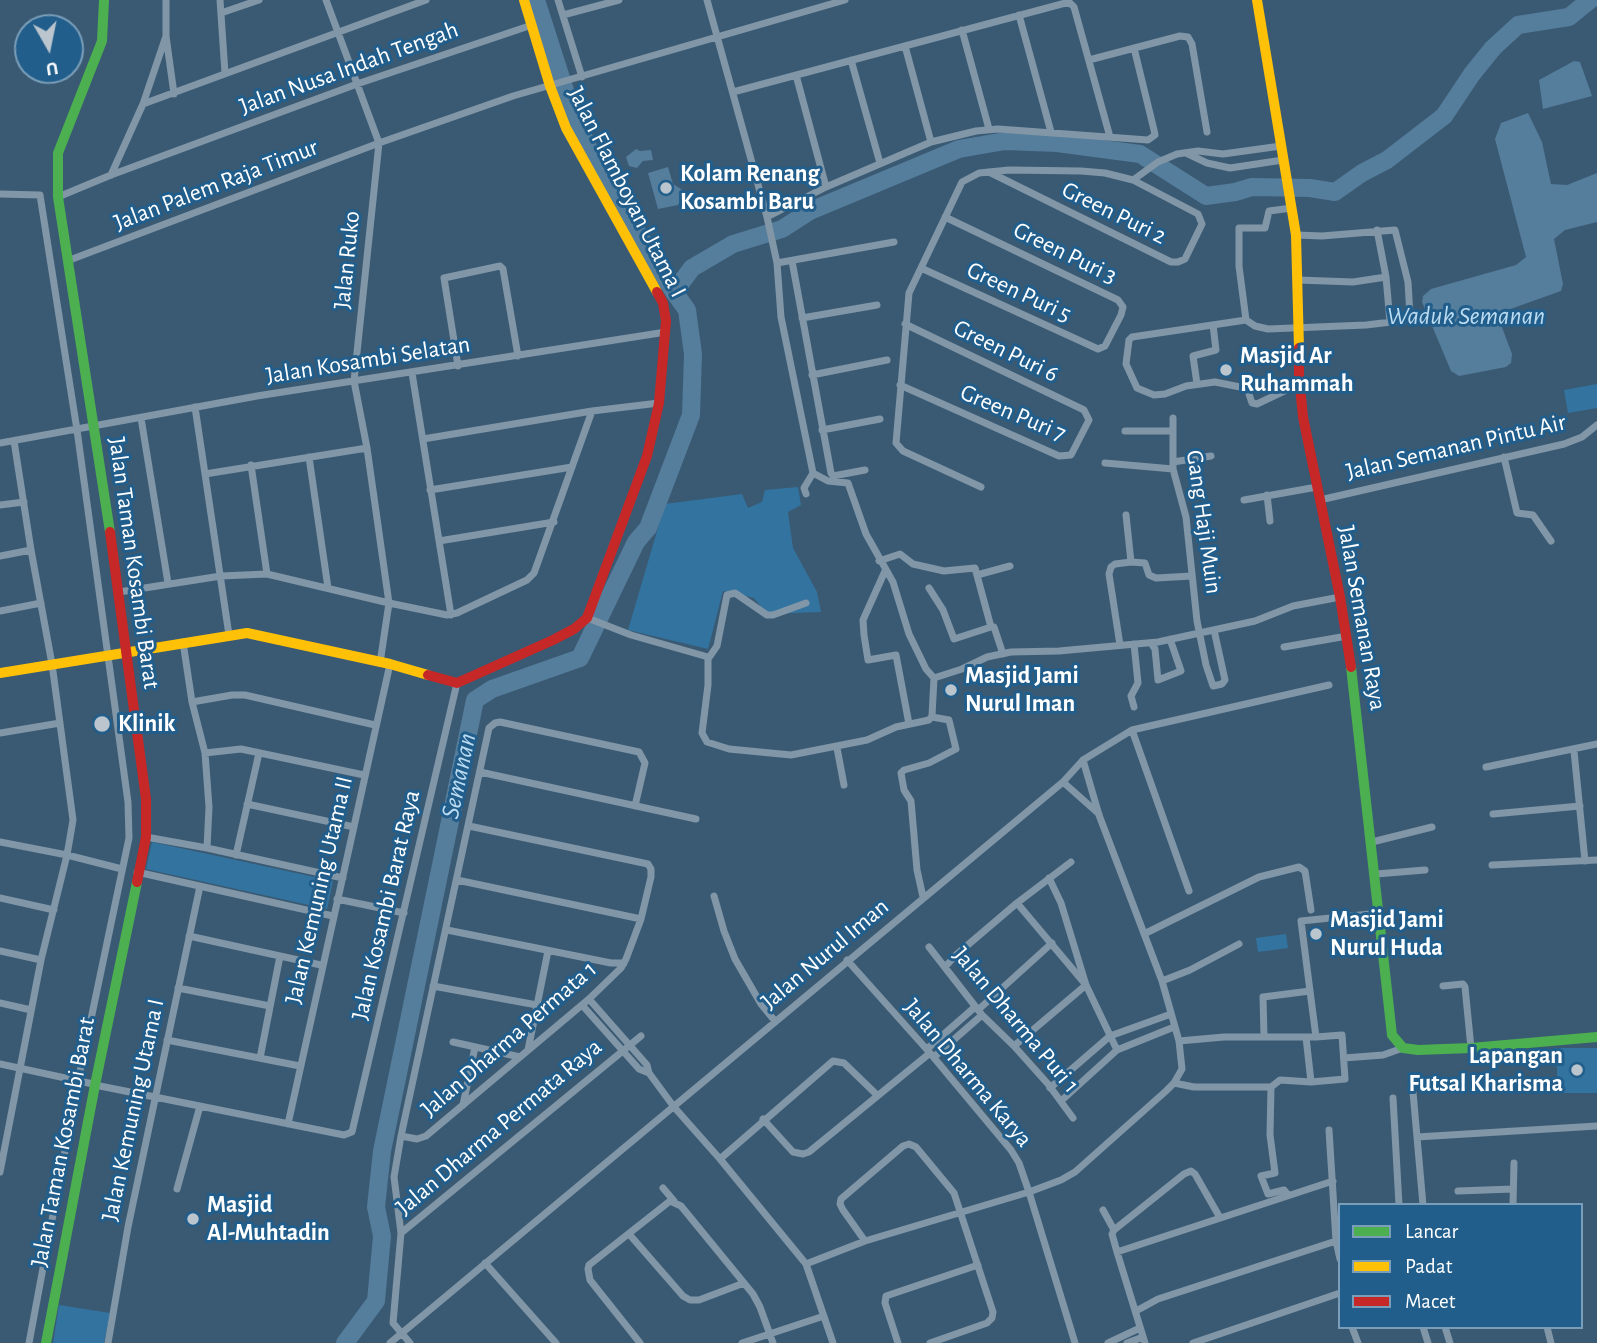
<!DOCTYPE html>
<html>
<head>
<meta charset="utf-8">
<style>
  body { margin:0 }
  #map { position:relative; width:1597px; height:1343px; overflow:hidden; background:#3a5a73; font-family:"Alegreya Sans",sans-serif }
  canvas { display:block }
  .legend { position:absolute; left:1338px; top:1203px; width:245px; height:126px; box-sizing:border-box; background:#225e8b; border:2px solid #7a9eb9; margin:0; padding:9px 12px; list-style:none; font-size:21px; color:#fff }
  .legend li { display:flex; align-items:center; gap:14px; height:35px }
  .legend b { width:35px; border:2px solid #7a9eb9 }
  .north { position:absolute; left:14px; top:14px; width:70px; height:70px; box-sizing:border-box; background:#225e8b; border:2px solid #7a9eb9; border-radius:50%; rotate:171deg; font-size:19px; font-weight:700; line-height:28px; text-align:center; color:#fff }
  .north::after { content:''; display:block; margin:auto; width:24px; height:32px; background:#bac5ce; clip-path:polygon(50% 0,100% 100%,50% 72%,0 100%) }
</style>
</head>
<body>
<div id="map">
<canvas width="1597" height="1343"></canvas>
<ul class="legend">
<li><b style="height:9px;background:#4caf50"></b>Lancar</li>
<li><b style="height:9px;background:#ffc107"></b>Padat</li>
<li><b style="height:9px;background:#c62828"></b>Macet</li>
</ul>
<div class="north">U</div>
</div>
<script>
const ctx = document.querySelector('canvas').getContext('2d');
ctx.lineJoin = 'round';
function paint(path, color) { ctx.fillStyle = color; ctx.fill(path, 'evenodd'); }
const shape = rows => new Path2D(rows.map(r => 'M' + r).join(''));
function stroke(path, color, width, dash) { ctx.strokeStyle = color; ctx.lineWidth = width; ctx.lineCap = dash ? 'butt' : 'round'; ctx.setLineDash(dash || []); ctx.stroke(path); }
function write(font, color, halo, rows, align = 'center') {
  ctx.font = font + ' "Alegreya Sans",sans-serif'; ctx.lineWidth = 6; ctx.setLineDash([]); ctx.textBaseline = 'middle'; ctx.strokeStyle = halo; ctx.fillStyle = color; for (const [text, x, y, turn = 0] of rows) {
    ctx.save(); ctx.translate(x, y); ctx.rotate((+turn || 0) * Math.PI / 180); ctx.textAlign = isNaN(turn) ? turn : align; if (halo) ctx.strokeText(text, 0, 0); ctx.fillText(text, 0, 0); ctx.restore();
  }
}
paint(shape([
  [1597,384,1597,408,1568,413,1564,390],
  [798,487,801,505,788,512,793,548,817,592,821,612,767,614,754,598,723,591,708,649,628,630,665,504,742,494,748,508,762,502,765,490],
  [152,842,333,881,327,909,146,869],
  [1286,934,1288,948,1258,952,1256,938],
  [1557,1048,1597,1048,1597,1093,1557,1093],
  [59,1305,110,1313,104,1343,53,1343]
]), '#33739f');
paint(shape([
  [1574,61,1580,62,1592,96,1543,109,1539,80],
  [1528,113,1542,142,1551,184,1567,185,1597,173,1597,222,1565,230,1554,239,1563,284,1561,291,1502,312,1500,322,1512,354,1511,363,1506,367,1459,376,1451,371,1422,302,1423,296,1431,289,1516,265,1526,257,1495,139,1501,123],
  [636,149,640,151,651,150,653,160,643,161,637,168,629,166,626,157],
  [668,167,673,184,684,191,678,205,658,209,648,173]
]), '#557d9c');
stroke(shape([
  [536,0,571,109,596,165,674,292,692,268,733,244,782,229,810,211,959,149,1005,141,1057,143,1140,154,1206,196,1235,192,1252,187,1310,188,1335,192,1362,173,1387,160,1444,116,1472,74,1493,48,1518,25,1569,17,1590,0],
  [345,1343,376,1301,382,1236,376,1207,382,1151,475,700,492,689,580,658,636,542,648,528,691,415,693,354,687,310,674,292]
]), '#557d9c', 18);
stroke(shape([
  [166,0,166,36,174,94],
  [220,0,225,73],
  [326,0,379,143,354,381,367,448,389,603,380,663],
  [558,0,582,77],
  [707,0,767,217,777,263,781,317,813,473,804,488,806,494],
  [221,13,259,0],
  [563,15,619,0],
  [1019,15,1051,132],
  [962,30,989,129],
  [905,46,931,142],
  [851,60,880,163],
  [1089,60,1180,36,1188,37,1192,44,1207,132],
  [796,75,826,187],
  [733,92,1069,2,1074,7,1110,137],
  [143,104,426,0],
  [1186,153,1207,163,1230,168,1283,160],
  [111,175,143,104,166,36],
  [1133,180,1158,162,1177,154,1198,151,1223,154,1281,146],
  [0,194,40,195,77,430,128,802,129,838,78,1081,29,1343],
  [58,197,111,175,357,84,532,25],
  [767,217,826,187,931,142,976,131,998,129,1148,140,1155,135,1154,130,1134,48],
  [1296,235,1322,236,1395,230,1408,282,1410,316,1408,320,1366,325,1268,329,1255,326,1246,320,1132,337,1129,340,1126,364,1137,388,1154,395,1165,394,1186,386,1215,382,1245,388,1248,391,1252,403,1257,404,1299,384],
  [67,261,379,143,513,96,845,0],
  [792,261,831,473,833,476,865,470],
  [777,263,894,242],
  [921,268,1098,349,1105,346,1121,315,1123,307,1118,300,945,217],
  [1386,277,1390,322],
  [1298,280,1353,282,1386,277,1377,230],
  [802,318,877,305],
  [1246,320,1239,266,1239,228,1265,228,1269,211,1292,208],
  [458,366,444,278,500,266,503,269,518,356],
  [412,373,451,615],
  [812,375,887,360],
  [1197,384,1193,356,1216,350,1213,325],
  [900,385,1059,456,1071,455,1089,420,1084,410,905,324],
  [195,407,229,635],
  [141,418,168,583],
  [1173,418,1173,469,1186,517,1197,621,1206,665,1213,686,1222,684,1225,680,1214,630],
  [822,430,880,419],
  [1125,431,1173,431],
  [423,439,592,411,659,403],
  [0,443,257,396,666,332],
  [309,457,328,588],
  [1504,457,1517,513,1533,515,1551,541],
  [1173,462,1211,456],
  [1105,463,1173,469],
  [251,465,267,574],
  [813,473,828,481,848,483,866,534,893,582,909,634,926,669,934,678],
  [205,474,367,448],
  [981,487,903,451,896,443,909,293,962,182,979,173,1009,170,1081,171,1105,173,1133,180,1198,214,1202,224,1185,259,1178,262,1171,262,989,172],
  [430,490,572,467],
  [1267,495,1270,521],
  [1244,500,1317,487],
  [1320,500,1564,444,1582,437,1597,425],
  [0,505,24,502],
  [1126,515,1131,562,1145,563,1149,575,1156,578,1192,576],
  [439,541,554,522],
  [0,556,31,550],
  [879,561,900,554,913,564,944,571,975,568,991,627,994,627,1003,654],
  [885,571,863,620,864,635,868,660,896,655,909,724],
  [977,575,1010,566],
  [929,588,943,610,954,639,991,627],
  [119,592,221,576,267,574,389,603,447,615,457,613,527,580,534,573,592,411],
  [0,611,41,603],
  [590,619,631,635,708,657,708,685,702,733,707,742,729,749,791,755,867,740,896,727,929,720,932,716,934,678],
  [183,642,192,702,205,753,209,807,207,848],
  [1151,643,1155,649,1158,680,1181,671,1170,639],
  [1120,645,1109,574,1111,567,1115,564,1131,562],
  [1284,647,1347,636],
  [708,659,717,646,727,595,735,593,767,615,773,615,806,603],
  [934,678,962,669,987,657,1011,652,1059,651,1158,642,1255,621,1293,606,1340,597],
  [192,702,232,695,245,695,375,725],
  [1134,707,1131,696,1138,683,1134,644],
  [1132,730,1189,891],
  [0,733,60,723],
  [837,748,844,785],
  [1574,751,1585,861],
  [205,753,241,749,364,775],
  [1486,767,1597,744],
  [480,772,696,819],
  [1063,782,1099,814],
  [247,804,354,827],
  [1493,814,1580,806],
  [146,837,207,848,343,878],
  [0,842,67,855,122,869],
  [1372,842,1432,827],
  [236,855,259,753],
  [1492,865,1597,860],
  [137,872,333,916],
  [1376,874,1425,870],
  [1049,878,1061,903,1086,985,1117,1050],
  [457,880,641,919],
  [714,896,724,931,735,959,761,1004,775,1021],
  [923,897,917,870,911,801,904,790,901,773,904,770,929,763,956,749,949,720,932,717],
  [0,898,54,910],
  [337,899,404,913],
  [447,930,611,963,624,963],
  [1144,934,1259,877,1299,867,1305,871,1311,910],
  [189,936,321,965],
  [929,947,982,1015,1014,1046,1048,1084,1073,1118],
  [0,951,41,960],
  [847,960,930,1053,1011,1150,1019,1163,1029,1192,1075,1343],
  [945,967,956,955,1017,903,1071,862],
  [1162,981,1190,970,1239,944],
  [433,986,537,1005],
  [1443,986,1463,984,1465,987,1471,1048],
  [178,988,270,1006],
  [1310,991,1301,921,1380,913],
  [589,999,647,1065,649,1073,674,1107,720,1159,806,1264,833,1343],
  [0,1003,31,1010],
  [582,1005,639,1069,649,1073],
  [978,1010,1052,943],
  [1306,1037,1311,1082,1345,1079,1342,1035,1316,1037],
  [167,1040,300,1066],
  [1179,1041,1224,1037,1316,1037,1310,991,1263,997,1264,1036],
  [453,1042,520,1057],
  [1014,1046,1086,985,1017,903],
  [927,1049,975,1007],
  [528,1050,548,951],
  [934,1057,982,1015],
  [260,1058,280,956],
  [1344,1058,1383,1055,1403,1048],
  [0,1064,93,1084],
  [1174,1083,1194,1087,1271,1087],
  [95,1085,344,1135,352,1132,457,683],
  [1271,1087,1270,1135,1275,1173,1261,1176,1268,1194,1284,1190,1288,1195],
  [1271,1087,1280,1080,1311,1082],
  [1050,1088,1110,1036,1171,1014],
  [1413,1092,1423,1205],
  [1393,1098,1399,1205],
  [1061,1101,1117,1050,1174,1027],
  [463,1105,475,1047],
  [763,1119,793,1152,803,1154,809,1152,930,1053],
  [288,1124,390,664],
  [1329,1130,1336,1241,1340,1259],
  [401,1136,417,1139,426,1136,589,999,621,968,626,959,641,919,651,877,651,869,648,864,469,826],
  [1417,1137,1597,1126],
  [720,1159,833,1061,844,1063,877,1095],
  [0,1172,41,960,67,855,73,820,52,664,31,550,14,441],
  [663,1188,674,1201],
  [177,1189,200,1106],
  [1458,1191,1513,1189],
  [1513,1205,1514,1163],
  [1103,1210,1114,1230],
  [401,1233,641,1036],
  [629,1234,683,1296,690,1300,699,1300,744,1283],
  [865,1241,843,1210,840,1204,841,1199,903,1146,909,1144,916,1147,954,1193,993,1312,992,1318,987,1323,930,1343],
  [1117,1252,1333,1181],
  [485,1263,556,1343],
  [806,1264,865,1241,1029,1192,1061,1180,1075,1172,1166,1091,1174,1083,1182,1069,1179,1041,1162,981,1099,815,1083,760],
  [1136,1311,1158,1299,1336,1241],
  [1352,1327,1358,1343],
  [1423,1327,1428,1343],
  [1445,1327,1450,1343],
  [1547,1327,1551,1343],
  [108,1343,128,1227,200,886],
  [390,1343,1063,782,1083,760,1132,730,1329,685],
  [410,1343,393,1323,401,1233,394,1177,401,1136,489,728,495,723,500,722,639,752,645,763,635,806],
  [640,1343,590,1280,588,1269,589,1265,670,1201,681,1206,753,1294,760,1307,773,1343],
  [742,1343,824,1316],
  [898,1343,885,1303,886,1296,978,1265],
  [1108,1343,1140,1328],
  [1127,1343,1143,1337],
  [1145,1343,1117,1252,1112,1234,1114,1230,1184,1174,1191,1171,1195,1174,1219,1216],
  [1193,1343,1340,1293]
]), '#8196a7', 7);
stroke(shape([
  [104,0,102,41,58,153,58,197,110,532],
  [1351,667,1392,1035,1403,1048,1418,1050,1471,1048,1597,1037],
  [46,1343,95,1085,137,882]
]), '#4caf50', 10);
stroke(shape([
  [524,0,550,86,566,128,657,292],
  [1257,0,1296,235,1299,348],
  [0,673,247,633,390,664,428,675]
]), '#ffc107', 10);
stroke(shape([
  [1299,348,1299,376,1303,417,1340,597,1351,667],
  [110,532,146,799,146,837,137,882],
  [428,675,457,683,553,640,574,629,587,618,647,456,659,403,666,321,663,303,657,292]
]), '#c62828', 10);
for (const [x, y, r, color] of [
  [666,188,7,"#bac5ce"],
  [1226,370,7,"#bac5ce"],
  [951,690,7,"#bac5ce"],
  [102,724,9,"#bac5ce"],
  [1316,934,7,"#bac5ce"],
  [1577,1070,7,"#bac5ce"],
  [193,1219,7,"#bac5ce"]
]) { const dot = new Path2D(); dot.arc(x, y, r, 0, 2 * Math.PI); ctx.fillStyle = color; ctx.fill(dot); stroke(dot, '#225e8b', 2.5); }
write('24px', '#fff', '#225e8b', [
  ["Jalan Nusa Indah Tengah",349,68,-20],
  ["Jalan Palem Raja Timur",216,185,-21],
  ["Jalan Flamboyan Utama I",627,192,63],
  ["Green Puri 2",1114,213,26],
  ["Green Puri 3",1065,253,26],
  ["Jalan Ruko",347,260,-84],
  ["Green Puri 5",1019,292,25],
  ["Green Puri 6",1006,351,26],
  ["Jalan Kosambi Selatan",368,360,-9],
  ["Green Puri 7",1013,413,23],
  ["Jalan Semanan Pintu Air",1456,447,-13],
  ["Gang Haji Muin",1204,522,82],
  ["Jalan Taman Kosambi Barat",134,563,82],
  ["Jalan Semanan Raya",1362,618,80],
  ["Jalan Kemuning Utama II",319,890,-77],
  ["Jalan Kosambi Barat Raya",386,905,-77],
  ["Jalan Nurul Iman",825,954,-40],
  ["Jalan Dharma Puri 1",1016,1020,50],
  ["Jalan Dharma Permata 1",509,1039,-41],
  ["Jalan Dharma Karya",968,1073,50],
  ["Jalan Kemuning Utama I",133,1110,-78],
  ["Jalan Dharma Permata Raya",499,1127,-40],
  ["Jalan Taman Kosambi Barat",63,1142,-79]
]);
write('bold 24px', '#fff', '#225e8b', [
  ["Kolam Renang",680,174],
  ["Kosambi Baru",680,202],
  ["Masjid Ar",1240,356],
  ["Ruhammah",1240,384],
  ["Masjid Jami",965,676],
  ["Nurul Iman",965,704],
  ["Klinik",118,724],
  ["Masjid Jami",1330,920],
  ["Nurul Huda",1330,948],
  ["Lapangan",1563,1056,"right"],
  ["Futsal Kharisma",1563,1084,"right"],
  ["Masjid",207,1205],
  ["Al-Muhtadin",207,1233]
], 'left');
write('italic 26px', '#bbdcf2', '#225e8b', [
  ["Waduk Semanan",1466,316],
  ["Semanan",459,776,-78]
]);
</script>
</body>
</html>
